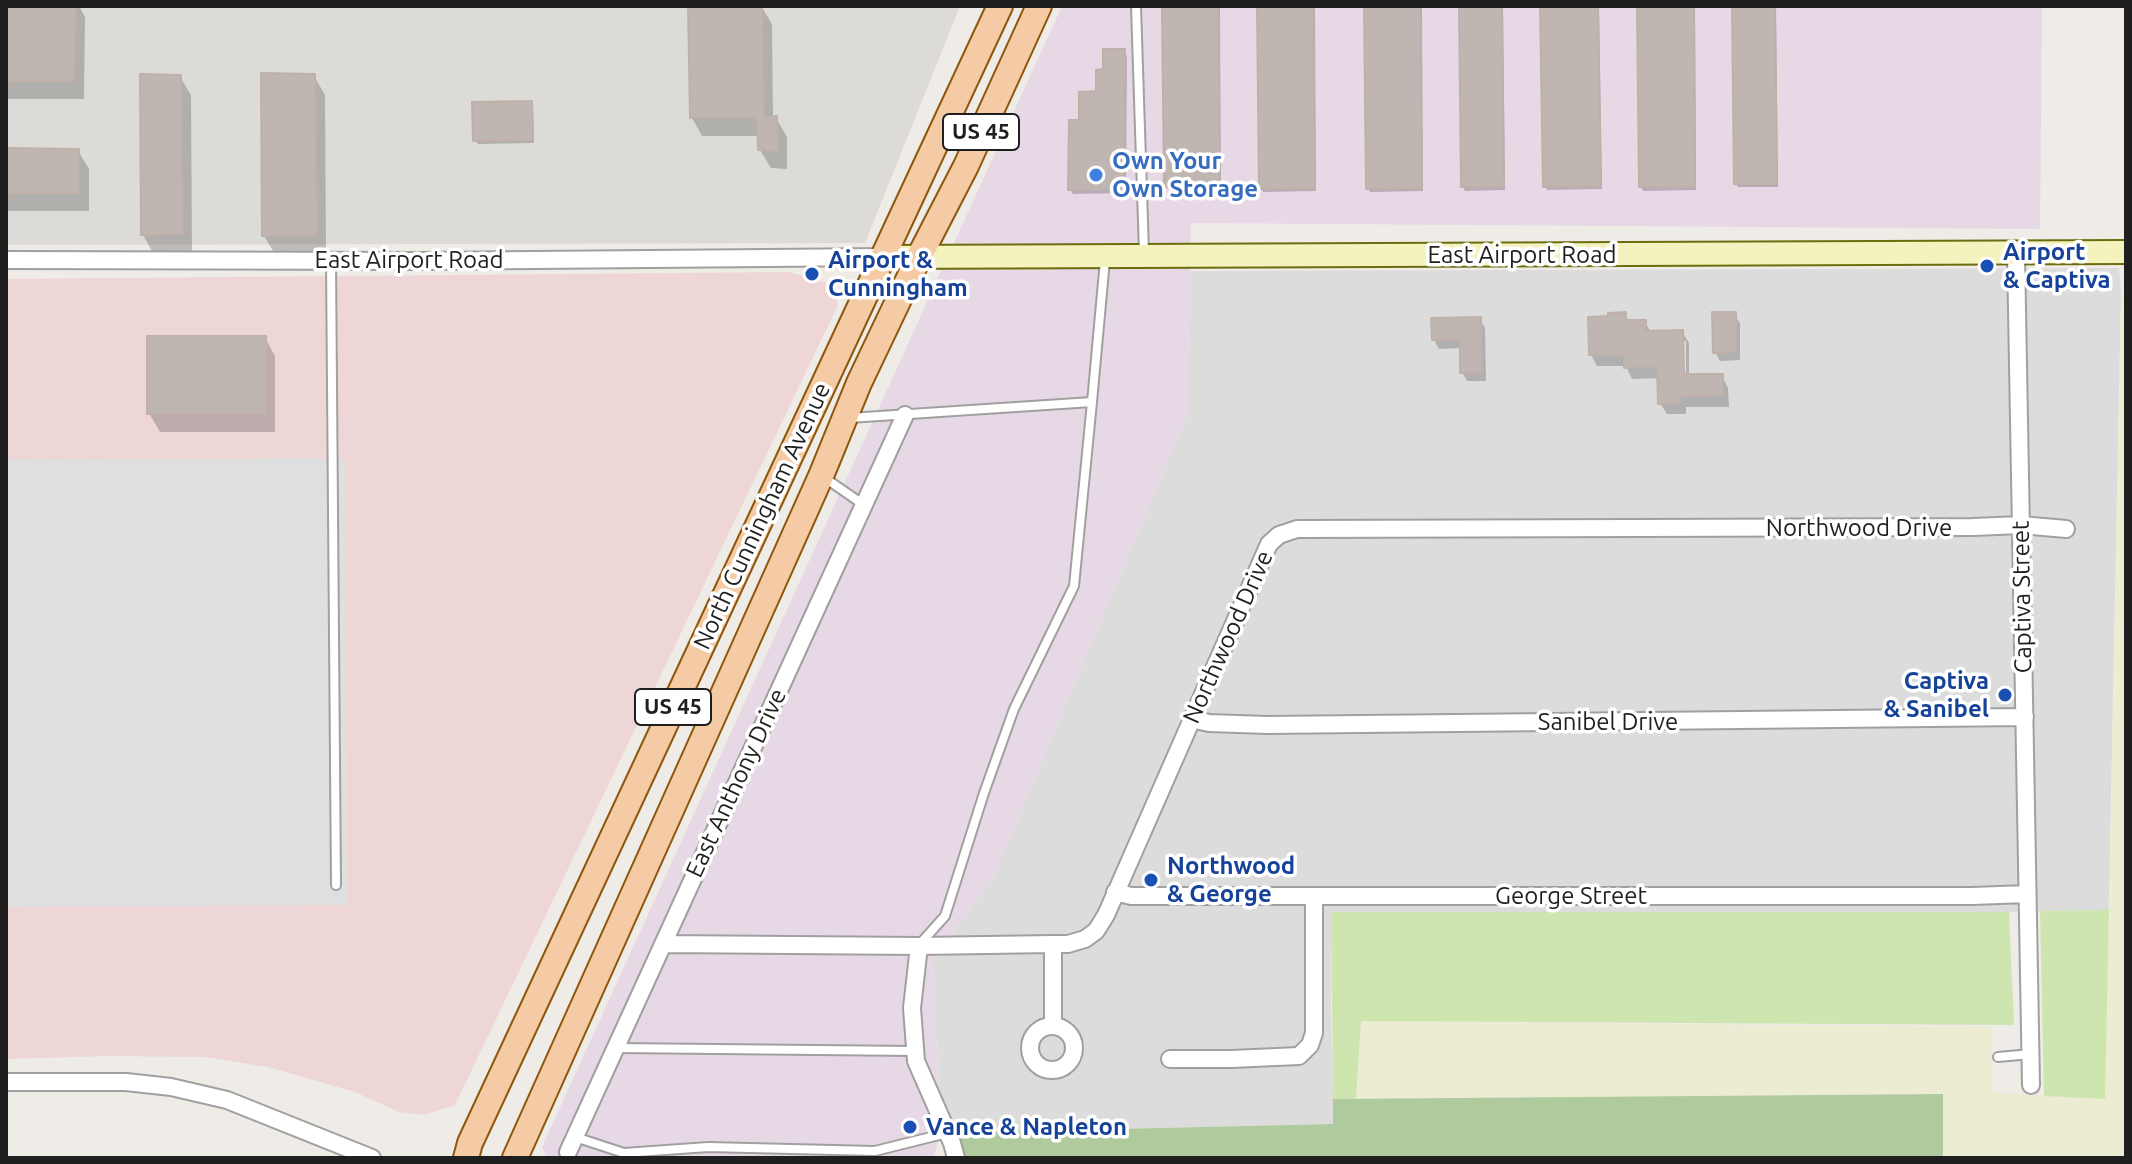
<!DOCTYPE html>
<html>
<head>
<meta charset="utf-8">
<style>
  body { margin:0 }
  #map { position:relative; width:2132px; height:1164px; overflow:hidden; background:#efebe6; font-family:Ubuntu,sans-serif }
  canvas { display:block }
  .frame { position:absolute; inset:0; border:8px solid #1f1f1f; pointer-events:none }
</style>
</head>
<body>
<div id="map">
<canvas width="2132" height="1164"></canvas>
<div class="frame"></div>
</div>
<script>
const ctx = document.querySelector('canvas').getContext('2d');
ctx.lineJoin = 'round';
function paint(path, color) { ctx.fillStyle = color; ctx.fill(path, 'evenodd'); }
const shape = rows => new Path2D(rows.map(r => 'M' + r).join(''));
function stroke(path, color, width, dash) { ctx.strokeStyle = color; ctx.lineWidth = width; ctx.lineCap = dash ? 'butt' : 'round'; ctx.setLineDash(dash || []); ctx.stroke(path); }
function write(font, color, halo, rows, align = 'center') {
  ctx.font = font + ' Ubuntu,sans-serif'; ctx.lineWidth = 7; ctx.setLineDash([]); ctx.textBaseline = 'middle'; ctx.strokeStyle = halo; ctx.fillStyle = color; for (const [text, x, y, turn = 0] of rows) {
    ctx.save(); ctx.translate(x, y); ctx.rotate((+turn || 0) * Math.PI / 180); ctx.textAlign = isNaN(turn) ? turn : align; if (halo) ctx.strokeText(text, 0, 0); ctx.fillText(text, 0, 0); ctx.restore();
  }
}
paint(shape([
  [2119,268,2121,295,2109,910,2009,912,1331,912,1331,1020,1334,1124,941,1133,932,960,993,878,1187,415,1190,271]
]), '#dddcdc');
paint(shape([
  [789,272,833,285,838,305,455,1105,424,1115,399,1112,355,1092,268,1067,205,1057,107,1056,6,1059,6,279]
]), '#eed6d7');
paint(shape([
  [1062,6,2042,6,2040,229,1191,223,1187,415,993,878,932,960,941,1133,933,1158,547,1158,542,1147]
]), '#e7d8e6');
paint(shape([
  [6,6,960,6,865,243,6,245]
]), '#dddbd7');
paint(shape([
  [2121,295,2126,295,2126,1158,1943,1158,1943,1094,1356,1099,1361,1021,1992,1027,1993,1093,2105,1099]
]), '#ececd2');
paint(shape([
  [2109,910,2105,1099,2044,1096,2040,911],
  [1331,912,2009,912,2014,1025,1361,1021,1356,1099,1333,1099]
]), '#cee5b0');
paint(shape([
  [1943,1094,1943,1158,952,1158,941,1133,1333,1124,1333,1099]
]), '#afcb9e');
paint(shape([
  [345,458,347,905,6,907,6,459]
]), '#dfdfdf');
paint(shape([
  [6,6,79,6,85,17,84,99,6,99],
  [761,6,772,24,773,118,776,118,787,137,787,169,771,168,760,150,760,136,702,136,692,118],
  [1165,6,1220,6,1221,190,1168,190,1166,186],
  [1259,6,1315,6,1316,191,1263,192,1261,188],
  [1367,6,1422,6,1423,191,1370,192,1368,188],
  [1461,6,1503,6,1505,190,1465,191,1463,187],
  [1542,6,1599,6,1602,189,1547,190,1545,186],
  [1639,6,1695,6,1696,190,1643,191,1641,187],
  [1734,6,1776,6,1778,187,1738,187,1736,184],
  [1124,51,1127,56,1126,193,1073,194,1070,189,1081,122,1098,93,1105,71],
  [314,76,325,95,326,254,275,254,264,236],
  [180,77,191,95,192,253,153,253,143,235],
  [531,103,533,107,534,143,478,144,475,140],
  [6,150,78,151,89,169,89,211,6,211],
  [1625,314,1629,322,1645,322,1651,333,1682,332,1689,343,1689,376,1722,376,1728,388,1729,407,1686,407,1686,414,1667,414,1660,403,1660,378,1632,379,1626,366,1597,366,1591,355],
  [1682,341,1686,341,1686,384,1683,385],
  [1734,314,1740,323,1740,360,1720,361,1715,352],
  [1480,319,1485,328,1486,381,1467,381,1462,372,1462,348,1439,349,1434,340],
  [265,338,275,356,275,432,160,432,149,413]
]), '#0003');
const building = shape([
  [6,6,76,6,74,81,6,81,6,6],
  [688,6,762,6,764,117,777,116,778,151,758,150,757,118,690,118,688,6],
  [1162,6,1218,6,1220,187,1164,187,1162,6],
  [1257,6,1313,6,1315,188,1259,189,1257,6],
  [1364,6,1420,6,1422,188,1366,189,1364,6],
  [1459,6,1502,6,1504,187,1461,187,1459,6],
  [1540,6,1598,6,1601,186,1543,187,1540,6],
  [1637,6,1694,6,1695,187,1639,187,1637,6],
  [1732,6,1775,6,1777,184,1734,184,1732,6],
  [1103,49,1125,49,1124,189,1068,190,1069,120,1079,120,1079,92,1096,91,1096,70,1103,69,1103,49],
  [261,73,315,74,317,235,262,236,261,73],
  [140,74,181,75,183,234,141,235,140,74],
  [532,101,533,140,473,141,472,102,532,101],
  [6,148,79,149,79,193,6,193,6,148],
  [1626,312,1626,320,1646,320,1646,331,1683,330,1684,374,1723,374,1723,396,1681,396,1681,403,1658,404,1657,367,1624,368,1624,355,1589,355,1588,317,1608,316,1608,313,1626,312],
  [1712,312,1736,312,1736,352,1713,353,1712,312],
  [1481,317,1482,373,1460,373,1460,340,1432,340,1431,318,1481,317],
  [147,336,266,336,266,414,147,414,147,336]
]);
paint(building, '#bfb6b2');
stroke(building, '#bfb1a9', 2);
const lane = shape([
  [1136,6,1144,253],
  [331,261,336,885],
  [849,418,1092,402,1105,260],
  [822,476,864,505],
  [919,945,945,916,984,793,1014,709,1074,586,1092,402],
  [616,1048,915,1051],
  [1998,1057,2031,1054],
  [575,1137,624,1153,708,1147,875,1151,947,1133]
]);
const street = shape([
  [2016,254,2031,1085],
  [6,260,417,261,883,257],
  [1191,719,1209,723,1267,725,2025,717],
  [1115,892,1131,896,1972,896,2027,894],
  [663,944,919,946,1053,944,1068,944,1085,939,1096,931,1106,915,1269,544,1279,535,1297,529,1973,527,2021,525,2066,529],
  [919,946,912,1008,916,1061,952,1143,956,1158],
  [1053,1026,1053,944],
  '1030 1048a22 22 0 1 1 44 0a22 22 0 1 1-44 0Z',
  [1170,1059,1231,1059,1299,1056,1310,1045,1314,1033,1314,896],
  [6,1082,126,1082,171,1087,227,1100,372,1158],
  [568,1152,905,415]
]);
const secondary = shape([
  [883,257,2126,252]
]);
const primary = shape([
  [466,1158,470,1143,1000,6],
  [515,1158,821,476,859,383,919,257,966,166,1039,6]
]);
stroke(lane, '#a0a0a0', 12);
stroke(street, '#a0a0a0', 20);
stroke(secondary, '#6b6d0e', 26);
stroke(primary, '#8d570c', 28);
stroke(lane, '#fff', 8);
stroke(street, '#fff', 16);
stroke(secondary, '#f4f2be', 22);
stroke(primary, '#f4cba5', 24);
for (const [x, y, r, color] of [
  [1096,175,8,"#3f7fe0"],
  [1987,266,8,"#1a4fb4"],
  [812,274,8,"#1a4fb4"],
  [2005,695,8,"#1a4fb4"],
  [1151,880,8,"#1a4fb4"],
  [910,1127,8,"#1a4fb4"]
]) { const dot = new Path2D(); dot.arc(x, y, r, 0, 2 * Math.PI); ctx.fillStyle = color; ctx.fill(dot); stroke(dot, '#fff', 3); }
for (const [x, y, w] of [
  [981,132,76],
  [673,707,76]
]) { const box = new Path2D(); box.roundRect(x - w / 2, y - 18, w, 36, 6); ctx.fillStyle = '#fff'; ctx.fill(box); stroke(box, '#1f1f1f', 2); }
write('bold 22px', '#1f1f1f', null, [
  ["US 45",981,132],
  ["US 45",673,707]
]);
write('bold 24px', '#366cbe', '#fff', [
  ["Own Your",1112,161],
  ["Own Storage",1112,189]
], 'left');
write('bold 24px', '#164399', '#fff', [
  ["Airport",2003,252],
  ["& Captiva",2003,280],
  ["Airport &",828,260],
  ["Cunningham",828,288],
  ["Captiva",1989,681,"right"],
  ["& Sanibel",1989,709,"right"],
  ["Northwood",1167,866],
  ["& George",1167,894],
  ["Vance & Napleton",926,1127]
], 'left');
write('24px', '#1f1f1f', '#fff', [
  ["East Airport Road",1522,255],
  ["East Airport Road",409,260],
  ["North Cunningham Avenue",762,516,-65],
  ["Northwood Drive",1859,528],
  ["Captiva Street",2022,597,-91],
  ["Northwood Drive",1228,637,-66],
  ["Sanibel Drive",1608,722],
  ["East Anthony Drive",736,783,-65],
  ["George Street",1571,896]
]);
</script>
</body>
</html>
